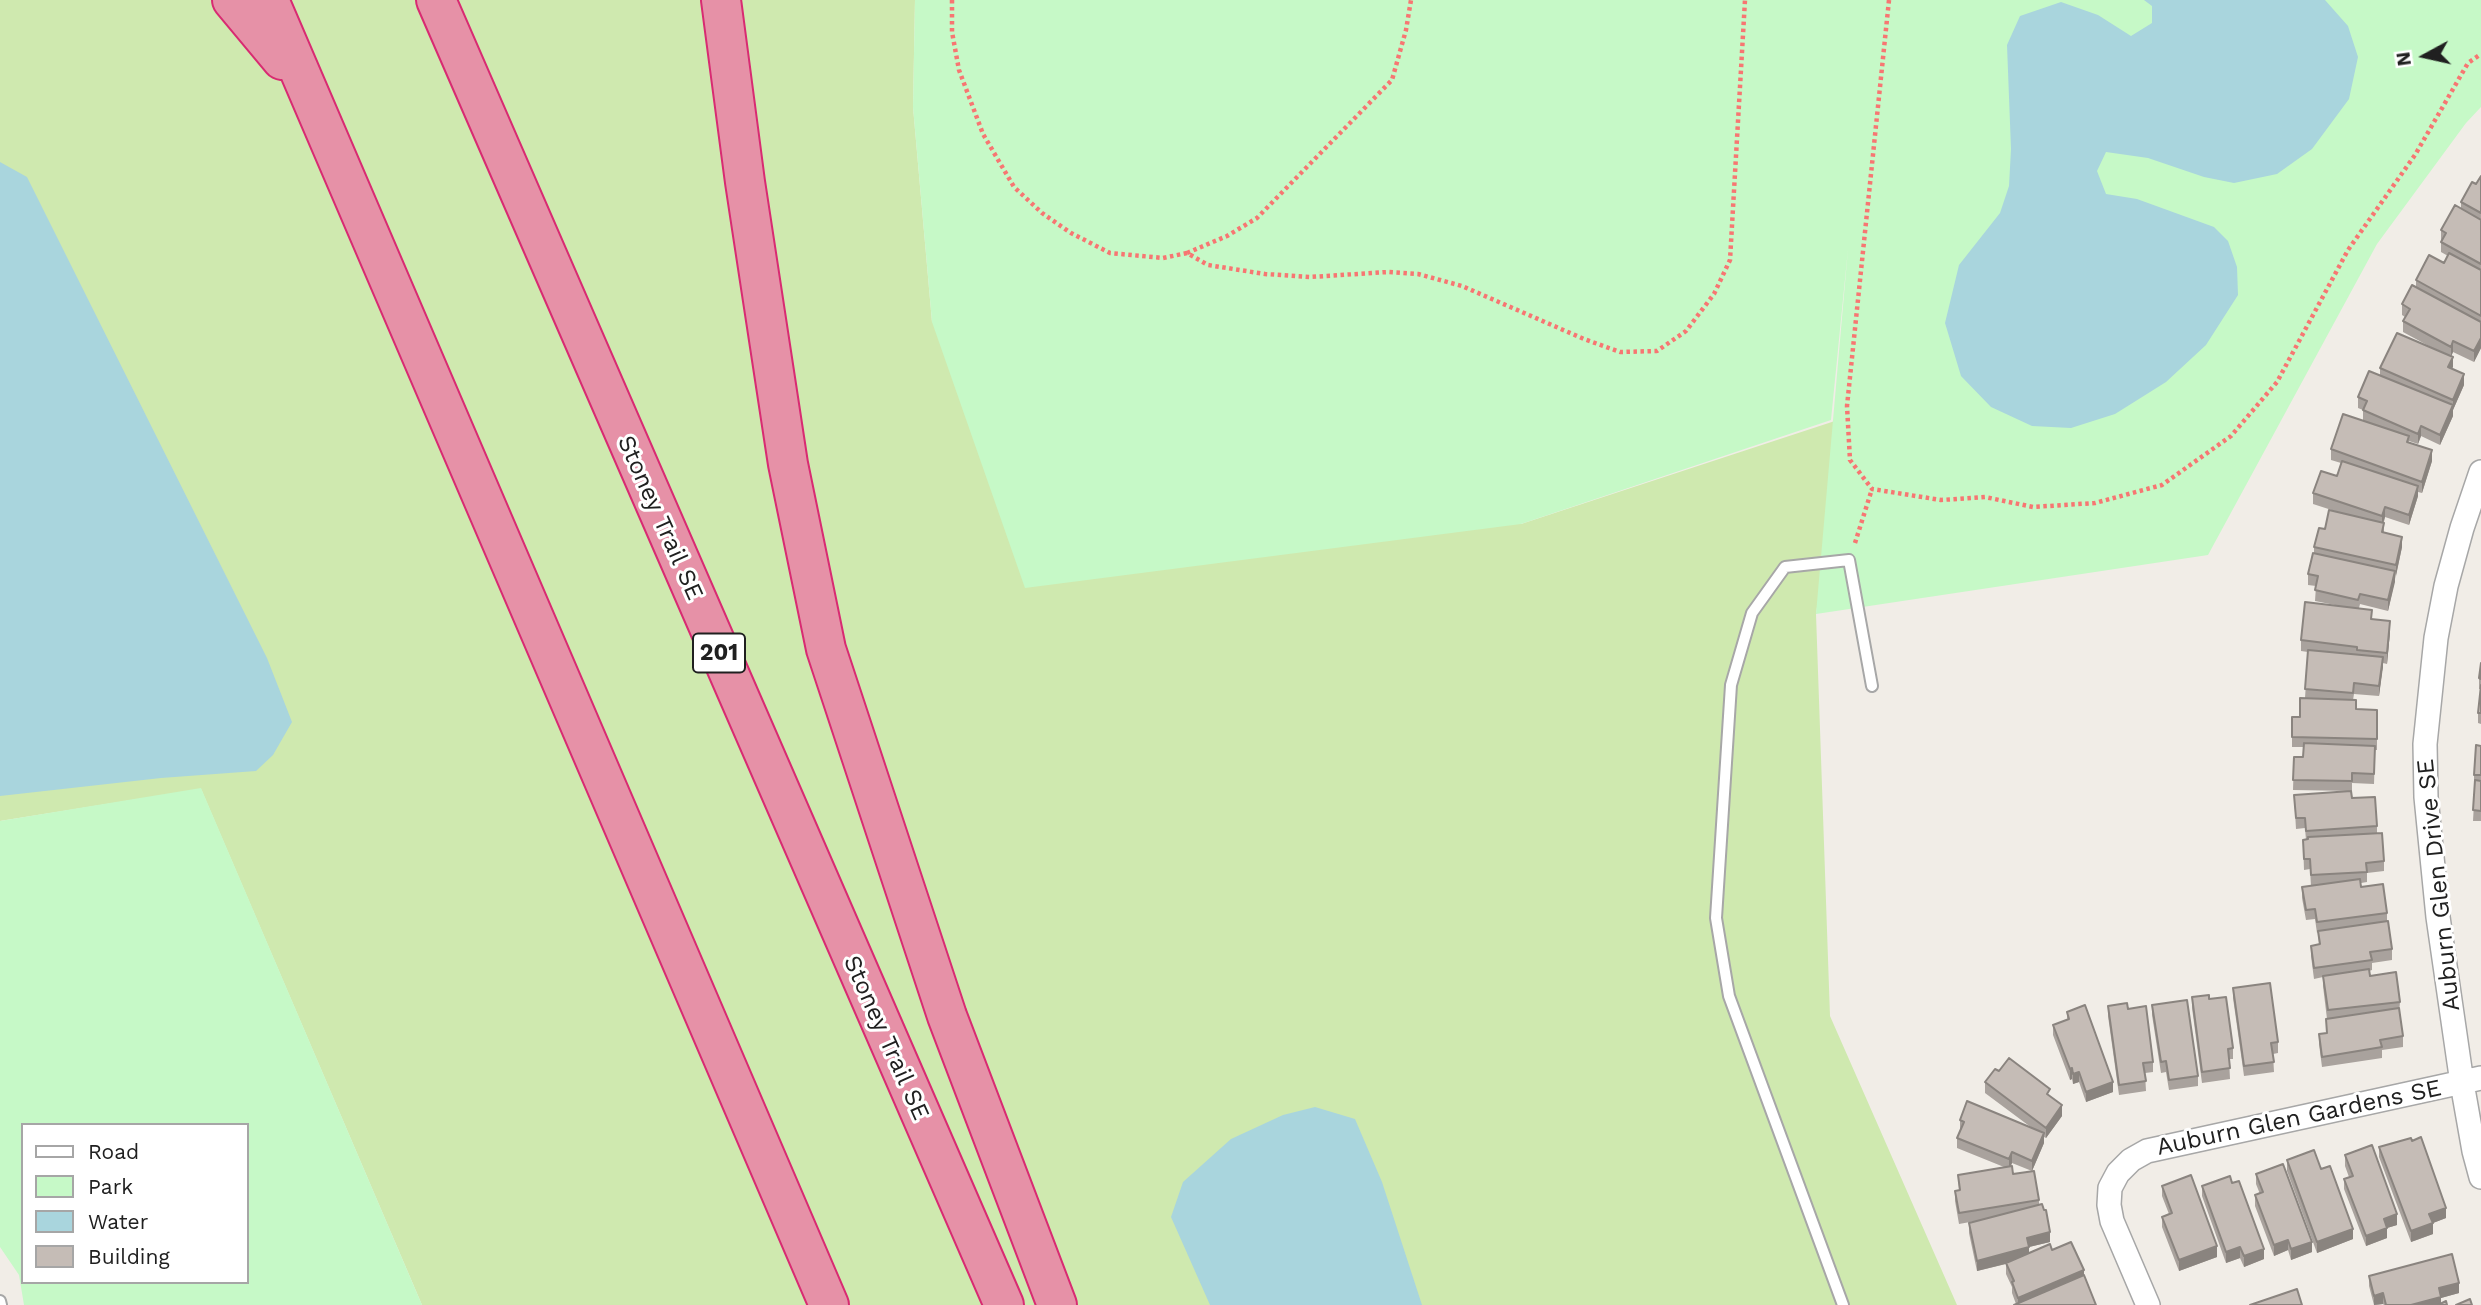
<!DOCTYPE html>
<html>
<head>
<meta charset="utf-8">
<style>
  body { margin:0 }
  #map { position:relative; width:2481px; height:1305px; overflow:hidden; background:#f1ede7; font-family:"Work Sans",sans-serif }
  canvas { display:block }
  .legend { position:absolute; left:21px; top:1123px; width:228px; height:161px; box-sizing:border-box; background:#fff; border:2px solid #a6a6a6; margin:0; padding:9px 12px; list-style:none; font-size:21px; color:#202020 }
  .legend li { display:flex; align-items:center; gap:14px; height:35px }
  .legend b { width:35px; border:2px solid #a6a6a6 }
  .north { position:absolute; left:2390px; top:21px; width:70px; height:70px; -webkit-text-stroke:5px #fff; paint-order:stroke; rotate:262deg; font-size:19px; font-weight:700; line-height:28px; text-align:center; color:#202020 }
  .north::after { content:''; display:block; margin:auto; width:24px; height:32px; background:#202020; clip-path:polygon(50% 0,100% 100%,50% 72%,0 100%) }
</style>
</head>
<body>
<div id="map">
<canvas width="2481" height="1305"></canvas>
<ul class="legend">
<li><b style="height:9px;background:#fff"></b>Road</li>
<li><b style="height:19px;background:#c6f9c7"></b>Park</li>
<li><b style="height:19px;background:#a9d5dd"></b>Water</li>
<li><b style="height:19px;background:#c5bcb6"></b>Building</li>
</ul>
<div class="north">N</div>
</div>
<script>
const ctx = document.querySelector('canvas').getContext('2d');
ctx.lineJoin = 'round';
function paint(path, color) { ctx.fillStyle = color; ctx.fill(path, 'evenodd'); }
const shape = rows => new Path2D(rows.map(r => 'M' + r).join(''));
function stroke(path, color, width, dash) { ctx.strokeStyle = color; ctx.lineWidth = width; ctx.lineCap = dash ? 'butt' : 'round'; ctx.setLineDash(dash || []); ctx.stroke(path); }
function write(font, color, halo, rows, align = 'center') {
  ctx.font = font + ' "Work Sans",sans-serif'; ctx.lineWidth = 6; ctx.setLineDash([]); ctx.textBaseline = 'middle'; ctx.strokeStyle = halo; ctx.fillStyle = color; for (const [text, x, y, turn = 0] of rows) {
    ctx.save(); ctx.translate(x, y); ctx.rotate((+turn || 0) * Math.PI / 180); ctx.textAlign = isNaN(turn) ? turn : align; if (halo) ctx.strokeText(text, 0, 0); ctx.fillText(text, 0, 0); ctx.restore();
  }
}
paint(shape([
  [0,0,915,0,913,107,932,322,1521,524,1844,418,1816,614,1830,1016,1957,1305,422,1305,201,789,0,821]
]), '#cfe9af');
paint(shape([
  [915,0,2481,0,2481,107,2466,123,2377,244,2208,555,1816,614,1848,249,1831,420,1521,524,1025,588,932,322,913,107],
  [201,788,422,1305,24,1305,19,1275,0,1247,0,821],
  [23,1125,247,1125,247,1282,23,1282]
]), '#c6f9c7');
paint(shape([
  [2144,0,2325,0,2348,26,2358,57,2349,99,2312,149,2277,174,2234,183,2204,177,2148,158,2106,152,2097,171,2106,194,2137,199,2214,227,2228,241,2237,267,2238,295,2206,345,2166,382,2115,414,2071,428,2032,426,1991,407,1961,376,1945,323,1959,265,2000,213,2009,186,2011,149,2007,45,2020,16,2061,2,2098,15,2131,36,2152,23,2152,6],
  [0,162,27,177,267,658,292,722,273,755,256,771,161,778,0,796],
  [1315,1107,1355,1119,1382,1182,1422,1305,1210,1305,1171,1217,1183,1182,1231,1139,1283,1115]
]), '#a9d5dd');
const service = shape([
  [0,1301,1,1305],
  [1843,1305,1729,996,1716,918,1731,685,1752,613,1785,567,1849,560,1872,686]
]);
const minor = shape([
  [2481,472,2462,528,2446,586,2436,638,2425,744,2426,797,2438,917,2462,1083,2474,1151,2481,1177],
  [2148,1305,2112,1221,2109,1205,2110,1188,2118,1173,2131,1160,2147,1151,2481,1078]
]);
const motorway = shape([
  [232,0,282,60],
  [269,0,829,1305],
  [436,0,1004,1305],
  [721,0,745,182,788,464,826,649,947,1016,1057,1305]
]);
stroke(service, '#a7a7a7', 14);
stroke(minor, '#a7a7a7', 26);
stroke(motorway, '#d82b72', 42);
stroke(shape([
  [952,0,952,32,959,70,983,134,1014,187,1042,213,1071,233,1110,253,1163,258,1187,253,1208,265,1265,274,1310,277,1388,272,1418,274,1462,286,1584,339,1620,352,1657,351,1686,331,1714,294,1730,260,1745,0],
  [1889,0,1847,406,1850,460,1872,489,1941,500,1985,497,2033,507,2095,503,2162,485,2231,436,2277,382,2348,250,2415,155,2468,63,2481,54],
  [1187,253,1227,236,1257,218,1392,80,1406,30,1411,0],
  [1855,543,1872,489]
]), '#f77672', 4.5, [3.5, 3.5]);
stroke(service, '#fff', 10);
stroke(minor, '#fff', 23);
stroke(motorway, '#e691a7', 38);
paint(shape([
  [2481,176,2481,348,2474,362,2453,352,2451,356,2452,369,2464,385,2453,410,2453,416,2440,445,2421,436,2418,444,2409,441,2409,442,2432,461,2422,493,2418,492,2418,496,2409,525,2385,517,2384,522,2384,533,2402,547,2388,611,2360,604,2359,608,2390,632,2387,664,2383,663,2379,696,2354,694,2353,700,2356,709,2377,720,2377,750,2375,750,2374,784,2352,783,2352,791,2293,790,2294,757,2303,757,2304,747,2292,747,2292,737,2300,717,2305,698,2308,652,2301,651,2301,640,2335,605,2315,601,2316,586,2308,585,2308,574,2314,553,2314,547,2325,529,2344,514,2313,504,2313,493,2337,476,2341,463,2331,460,2331,449,2363,420,2363,410,2358,408,2358,397,2380,376,2380,368,2438,351,2403,332,2403,321,2405,317,2402,315,2402,304,2416,287,2416,280,2444,263,2448,256,2441,252,2441,230,2461,208,2461,202,2476,184],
  [2481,663,2481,724,2478,723,2478,713,2481,689,2479,689,2479,678],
  [2481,746,2481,821,2473,821,2475,785,2474,785,2474,775],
  [2294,795,2352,798,2377,826,2377,833,2384,861,2384,871,2367,873,2367,882,2361,883,2361,887,2387,913,2387,921,2392,949,2392,960,2372,963,2372,970,2369,971,2370,976,2400,1002,2399,1013,2403,1036,2403,1047,2382,1050,2382,1058,2322,1067,2319,1044,2319,1034,2326,1033,2326,1019,2327,1019,2323,986,2323,977,2314,979,2311,956,2311,946,2319,944,2318,932,2317,933,2315,919,2306,920,2302,898,2302,887,2311,886,2310,869,2304,870,2303,840,2306,840,2305,828,2296,829],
  [2233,988,2278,1042,2278,1053,2273,1054,2274,1072,2244,1076,2233,998],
  [2192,997,2209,999,2233,1048,2233,1059,2229,1059,2230,1079,2202,1083,2192,1008],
  [2152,1005,2198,1076,2198,1086,2169,1090,2166,1072,2161,1073,2152,1015],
  [2108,1006,2128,1009,2153,1062,2153,1072,2145,1073,2146,1091,2119,1095,2108,1016],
  [2067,1012,2113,1092,2086,1102,2079,1082,2073,1084,2072,1079,2070,1080,2053,1035,2053,1025,2067,1020],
  [1999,1071,2050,1096,2062,1116,2046,1138,2044,1137,2044,1143,2032,1171,2039,1200,2039,1205,2050,1242,2029,1247,2029,1253,2052,1250,2084,1270,2016,1304,2012,1293,2012,1287,2006,1274,2006,1264,1977,1271,1969,1233,1969,1223,1981,1220,1959,1224,1955,1201,1955,1191,1959,1190,1958,1175,2004,1167,1957,1148,1957,1138,1960,1130,1960,1120,2032,1128,1985,1093,1985,1082],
  [2012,1163,2032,1171,2013,1174,2011,1166],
  [2379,1147,2446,1218,2433,1223,2433,1234,2411,1242,2379,1157],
  [2345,1155,2397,1225,2387,1228,2387,1238,2366,1246,2344,1189,2344,1179,2349,1177,2345,1166],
  [2287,1160,2321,1169,2353,1239,2317,1253,2287,1171],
  [2256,1174,2312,1252,2291,1260,2288,1250,2274,1256,2255,1206,2255,1195,2260,1194,2256,1184],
  [2162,1186,2217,1257,2179,1271,2162,1227,2162,1217,2169,1214,2162,1196],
  [2202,1186,2264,1259,2244,1267,2240,1258,2226,1263,2202,1196],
  [2369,1276,2459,1293,2441,1298,2441,1304,2447,1305,2384,1305,2383,1304,2374,1305,2369,1286]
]), '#a9a29d');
paint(shape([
  [2481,338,2481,348,2474,362,2474,351],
  [2453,341,2453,352,2451,357,2451,347],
  [2453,357,2453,367,2448,378,2448,367],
  [2464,374,2464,385,2453,410,2453,416,2440,445,2440,435,2453,406,2453,400],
  [2421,426,2421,436,2418,444,2418,434],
  [2432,450,2432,461,2422,493,2422,482],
  [2418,486,2418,496,2409,525,2409,515],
  [2385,507,2385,517,2382,526,2382,516],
  [2402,537,2402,547,2396,576,2396,565],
  [2395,571,2395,582,2388,611,2388,600],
  [2390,621,2390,632,2387,664,2387,653],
  [2383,657,2383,667,2379,696,2379,686],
  [2072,1068,2072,1079,2070,1080,2070,1069],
  [2079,1072,2079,1082,2073,1084,2073,1074],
  [2113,1082,2113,1092,2086,1102,2086,1092],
  [2062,1105,2062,1116,2046,1138,2046,1128],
  [2044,1133,2044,1143,2032,1171,2032,1161],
  [2012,1152,2012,1163,2009,1169,2009,1159],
  [2446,1208,2446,1218,2433,1223,2433,1234,2411,1242,2411,1231,2429,1214],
  [2397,1214,2397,1225,2387,1228,2387,1238,2366,1246,2366,1236,2384,1219],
  [2353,1229,2353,1239,2317,1253,2317,1242],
  [2050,1232,2050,1242,2029,1247,2029,1258,1977,1271,1977,1261,2027,1238],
  [2288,1240,2288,1250,2274,1256,2274,1245],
  [2312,1242,2312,1252,2291,1260,2291,1249],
  [2217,1246,2217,1257,2179,1271,2179,1260],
  [2240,1247,2240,1258,2226,1263,2226,1252],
  [2264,1249,2264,1259,2244,1267,2244,1256],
  [2084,1270,2084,1280,2018,1305,2018,1298],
  [2459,1283,2459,1293,2441,1298,2441,1305,2411,1305,2439,1288],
  [2383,1293,2383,1304,2374,1305,2374,1296]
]), '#8a847f');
const building = shape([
  [2481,176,2481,213,2461,202,2472,182,2476,184,2481,176],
  [2455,205,2481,220,2481,264,2441,242,2446,233,2441,230,2455,205],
  [2449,253,2481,270,2481,316,2416,280,2429,255,2444,263,2449,253],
  [2412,285,2481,322,2481,338,2474,351,2453,341,2451,347,2403,321,2410,309,2402,304,2412,285],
  [2397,333,2453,357,2448,367,2464,374,2453,400,2380,368,2397,333],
  [2369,371,2453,405,2440,435,2421,426,2418,434,2363,410,2367,401,2358,397,2369,371],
  [2343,414,2409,436,2407,442,2432,450,2422,482,2331,449,2343,414],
  [2342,461,2418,486,2409,515,2385,507,2382,516,2313,493,2321,471,2337,476,2342,461],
  [2329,510,2384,523,2382,532,2402,537,2396,565,2314,547,2319,528,2325,529,2329,510],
  [2313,553,2395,571,2388,600,2360,594,2358,600,2315,590,2318,576,2308,574,2313,553],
  [2305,602,2372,610,2371,619,2390,621,2387,653,2357,650,2357,647,2301,640,2305,602],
  [2308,650,2383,657,2379,686,2354,683,2353,693,2305,689,2308,650],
  [2481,663,2481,679,2479,678,2481,663],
  [2481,685,2481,713,2478,713,2481,685],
  [2300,698,2356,700,2356,709,2377,710,2377,739,2292,737,2292,717,2300,717,2300,698],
  [2304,743,2375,746,2374,774,2352,773,2352,781,2293,780,2294,757,2303,757,2304,743],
  [2476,745,2481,746,2481,775,2474,775,2476,745],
  [2475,780,2481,781,2481,811,2473,810,2475,780],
  [2351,791,2352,798,2375,797,2377,826,2306,831,2305,818,2296,818,2294,795,2351,791],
  [2382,833,2384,861,2366,863,2367,872,2311,875,2310,859,2304,859,2303,840,2308,839,2308,837,2382,833],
  [2360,879,2361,887,2383,884,2387,913,2317,922,2315,909,2306,910,2302,887,2360,879],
  [2388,921,2392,949,2370,952,2372,960,2314,968,2311,946,2320,944,2318,931,2388,921],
  [2369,969,2370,976,2396,972,2400,1002,2328,1010,2323,976,2369,969],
  [2270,983,2278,1042,2271,1043,2274,1062,2244,1066,2233,988,2270,983],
  [2209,995,2209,999,2226,997,2233,1048,2228,1049,2230,1068,2202,1072,2192,997,2209,995],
  [2187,1000,2198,1076,2169,1080,2166,1061,2161,1062,2152,1005,2187,1000],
  [2127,1003,2128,1009,2146,1006,2153,1062,2143,1063,2146,1081,2119,1085,2108,1006,2127,1003],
  [2085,1005,2113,1082,2086,1092,2079,1072,2073,1074,2072,1068,2070,1069,2053,1025,2069,1019,2067,1012,2085,1005],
  [2399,1008,2403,1036,2380,1040,2382,1047,2322,1057,2319,1034,2327,1033,2326,1019,2399,1008],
  [2009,1058,2050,1089,2047,1094,2062,1105,2046,1128,1985,1082,1995,1069,1999,1071,2009,1058],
  [1967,1101,2044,1133,2032,1161,2012,1152,2009,1159,1957,1138,1964,1122,1960,1120,1967,1101],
  [2421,1137,2446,1208,2429,1214,2433,1223,2411,1231,2379,1147,2411,1138,2412,1141,2421,1137],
  [2372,1145,2397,1214,2384,1219,2387,1228,2366,1236,2344,1179,2353,1176,2345,1155,2372,1145],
  [2314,1150,2321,1169,2330,1166,2353,1229,2317,1242,2287,1160,2314,1150],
  [2283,1164,2312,1242,2291,1249,2288,1240,2274,1245,2255,1195,2263,1192,2256,1174,2283,1164],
  [2012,1166,2013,1174,2034,1171,2039,1200,1959,1213,1955,1191,1960,1190,1958,1175,2012,1166],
  [2191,1175,2217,1246,2179,1260,2162,1217,2172,1213,2162,1186,2191,1175],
  [2230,1176,2232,1183,2239,1181,2264,1249,2244,1256,2240,1247,2226,1252,2202,1186,2230,1176],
  [2042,1204,2044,1210,2046,1210,2050,1232,2027,1238,2029,1247,1977,1261,1969,1223,2042,1204],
  [2071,1242,2084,1270,2018,1298,2012,1282,2014,1281,2006,1263,2050,1244,2052,1250,2071,1242],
  [2452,1254,2459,1283,2439,1288,2441,1297,2411,1305,2386,1305,2383,1293,2374,1296,2369,1276,2452,1254],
  [2084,1275,2096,1305,2014,1305,2084,1275],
  [2297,1289,2302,1305,2250,1305,2297,1289],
  [2470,1299,2472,1305,2456,1305,2470,1299],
  [2446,1301,2447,1305,2438,1305,2446,1301]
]);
paint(building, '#c5bcb6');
stroke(building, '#8a847f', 2);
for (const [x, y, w] of [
  [719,653,52]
]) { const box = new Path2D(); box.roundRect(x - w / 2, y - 19.5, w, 39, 5); ctx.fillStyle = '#fff'; ctx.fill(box); stroke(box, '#202020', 2); }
write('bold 23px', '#202020', null, [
  ["201",719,653]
]);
write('24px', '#202020', '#fff', [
  ["Stoney Trail SE",660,518,66],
  ["Auburn Glen Drive SE",2439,885,-96],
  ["Stoney Trail SE",886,1038,66],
  ["Auburn Glen Gardens SE",2299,1118,-12]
]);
</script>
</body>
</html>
